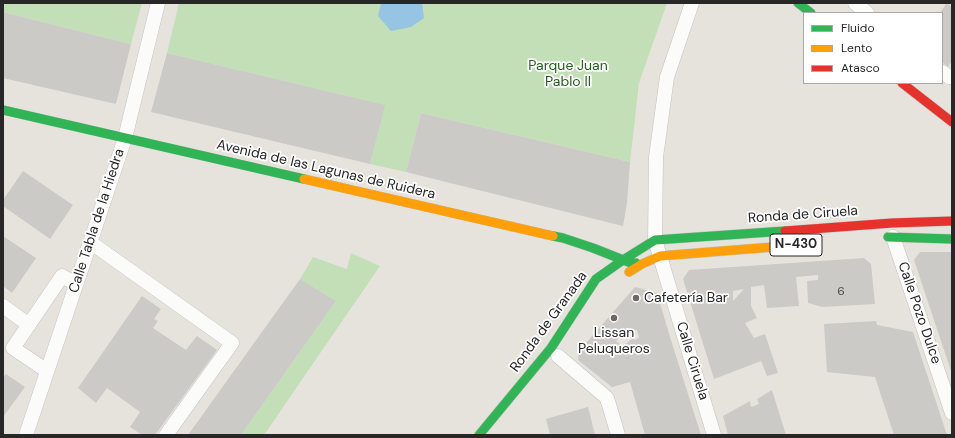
<!DOCTYPE html>
<html>
<head>
<meta charset="utf-8">
<style>
  body { margin:0 }
  #map { position:relative; width:955px; height:438px; overflow:hidden; background:#e6e3dc; font-family:"DM Sans",sans-serif }
  canvas { display:block }
  .frame { position:absolute; inset:0; border:4px solid #272727; pointer-events:none }
  .legend { position:absolute; left:803px; top:12px; width:140px; height:72px; box-sizing:border-box; background:#fff; border:1px solid #a9a9a9; margin:0; padding:5px 7px; list-style:none; font-size:12px; color:#272727 }
  .legend li { display:flex; align-items:center; gap:8px; height:20px }
  .legend b { width:20px; border:1px solid #a9a9a9 }
</style>
</head>
<body>
<div id="map">
<canvas width="955" height="438"></canvas>
<div class="frame"></div>
<ul class="legend">
<li><b style="height:5px;background:#30b455"></b>Fluido</li>
<li><b style="height:5px;background:#ff9f0a"></b>Lento</li>
<li><b style="height:5px;background:#e5322d"></b>Atasco</li>
</ul>
</div>
<script>
const ctx = document.querySelector('canvas').getContext('2d');
ctx.lineJoin = 'round';
function paint(path, color) { ctx.fillStyle = color; ctx.fill(path, 'evenodd'); }
const shape = rows => new Path2D(rows.map(r => 'M' + r).join(''));
function stroke(path, color, width, dash) { ctx.strokeStyle = color; ctx.lineWidth = width; ctx.lineCap = dash ? 'butt' : 'round'; ctx.setLineDash(dash || []); ctx.stroke(path); }
function write(font, color, halo, rows, align = 'center') {
  ctx.font = font + ' "DM Sans",sans-serif'; ctx.lineWidth = 3.5; ctx.setLineDash([]); ctx.textBaseline = 'middle'; ctx.strokeStyle = halo; ctx.fillStyle = color; for (const [text, x, y, turn = 0] of rows) {
    ctx.save(); ctx.translate(x, y); ctx.rotate((+turn || 0) * Math.PI / 180); ctx.textAlign = isNaN(turn) ? turn : align; if (halo) ctx.strokeText(text, 0, 0); ctx.fillText(text, 0, 0); ctx.restore();
  }
}
paint(shape([
  [3,3,142,3,131,44,3,12],
  [179,3,667,3,639,83,630,162,421,113,406,172,370,164,384,105,167,53],
  [351,253,380,266,264,435,241,435,336,301,300,279,313,257,347,269]
]), '#c3dfb7');
paint(shape([
  [381,3,422,3,424,18,411,27,391,31,378,16]
]), '#95c5e2');
paint(shape([
  [946,4,950,5,952,9,952,65,950,63,948,67,942,62,942,13,940,13],
  [3,12,131,44,116,104,3,78],
  [167,53,385,105,370,164,151,112],
  [421,113,630,162,627,203,623,226,406,172],
  [23,171,73,205,50,239,3,206,3,200],
  [3,236,36,258,12,293,3,286],
  [920,252,952,252,952,374,914,260],
  [864,258,871,264,875,304,822,307,808,303,807,281,818,280,818,275,796,277,799,306,767,308,764,285,751,287,751,306,757,318,745,323,754,338,765,334,778,373,767,376,761,361,714,379,683,279,689,270],
  [744,289,733,301,733,291],
  [300,279,336,301,241,435,188,435],
  [635,287,657,293,670,337,701,435,645,435,630,382,612,387,578,360,579,351],
  [627,328,637,330,639,337,635,340,633,338,623,346,616,341],
  [142,296,161,309,154,319,158,321,153,328,186,350,197,336,217,350,155,435,142,435,130,427,140,412,107,388,96,403,78,388],
  [876,321,877,325,913,332,947,435,894,435,875,377,827,372,824,324],
  [6,374,25,387,3,417,3,377],
  [772,390,786,435,728,435,723,416,750,401,751,407,759,404,757,399],
  [588,407,595,435,550,435,546,419]
]), '#cccac6');
const street = shape([
  [692,3,667,77,656,157,655,240,714,435],
  [855,3,867,13],
  [942,72,949,77,952,77],
  [893,237,952,413],
  [90,242,232,343,166,435],
  [3,306,29,325],
  [558,356,607,398,618,435],
  [47,371,13,348,62,276,76,284],
  [26,435,125,138,158,3]
]);
const fast = shape([
  [798,3,811,13],
  [3,110,304,179],
  [553,236,563,238,593,248,631,263,636,263],
  [888,237,952,239],
  [479,435,551,348,596,279,623,260,655,240,785,231]
]);
const slow = shape([
  [304,179,553,236],
  [629,272,642,264,660,256,773,247]
]);
const jam = shape([
  [902,83,952,122],
  [785,231,892,223,952,221]
]);
stroke(street, '#c3c2c2', 15);
stroke(fast, '#c3c2c2', 10);
stroke(slow, '#c3c2c2', 10);
stroke(jam, '#c3c2c2', 10);
stroke(street, '#fbfbfa', 14);
stroke(fast, '#30b455', 9);
stroke(slow, '#ff9f0a', 9);
stroke(jam, '#e5322d', 9);
for (const [x, y, r, color] of [
  [636,298,4,"#6a6966"],
  [614,318,4,"#6a6966"]
]) { const dot = new Path2D(); dot.arc(x, y, r, 0, 2 * Math.PI); ctx.fillStyle = color; ctx.fill(dot); stroke(dot, '#fff', 1.5); }
write('12px', '#525250', null, [
  ["6",841,292]
]);
for (const [x, y, w] of [
  [796,245,52]
]) { const box = new Path2D(); box.roundRect(x - w / 2, y - 11, w, 22, 3); ctx.fillStyle = '#fff'; ctx.fill(box); stroke(box, '#272727', 1); }
write('bold 13px', '#272727', null, [
  ["N-430",796,245]
]);
write('14px', '#235d1e', '#fff', [
  ["Parque Juan",568,66],
  ["Pablo II",568,82]
]);
write('14px', '#272727', '#fff', [
  ["Avenida de las Lagunas de Ruidera",326,170,13],
  ["Ronda de Ciruela",803,215,-4],
  ["Calle Tabla de la Hiedra",97,221,-72],
  ["Calle Pozo Dulce",919,313,71],
  ["Ronda de Granada",549,322,-54],
  ["Calle Ciruela",692,361,73]
]);
write('14px', '#272727', '#fff', [
  ["Cafetería Bar",644,298],
  ["Lissan",614,333,"center"],
  ["Peluqueros",614,349,"center"]
], 'left');
</script>
</body>
</html>
